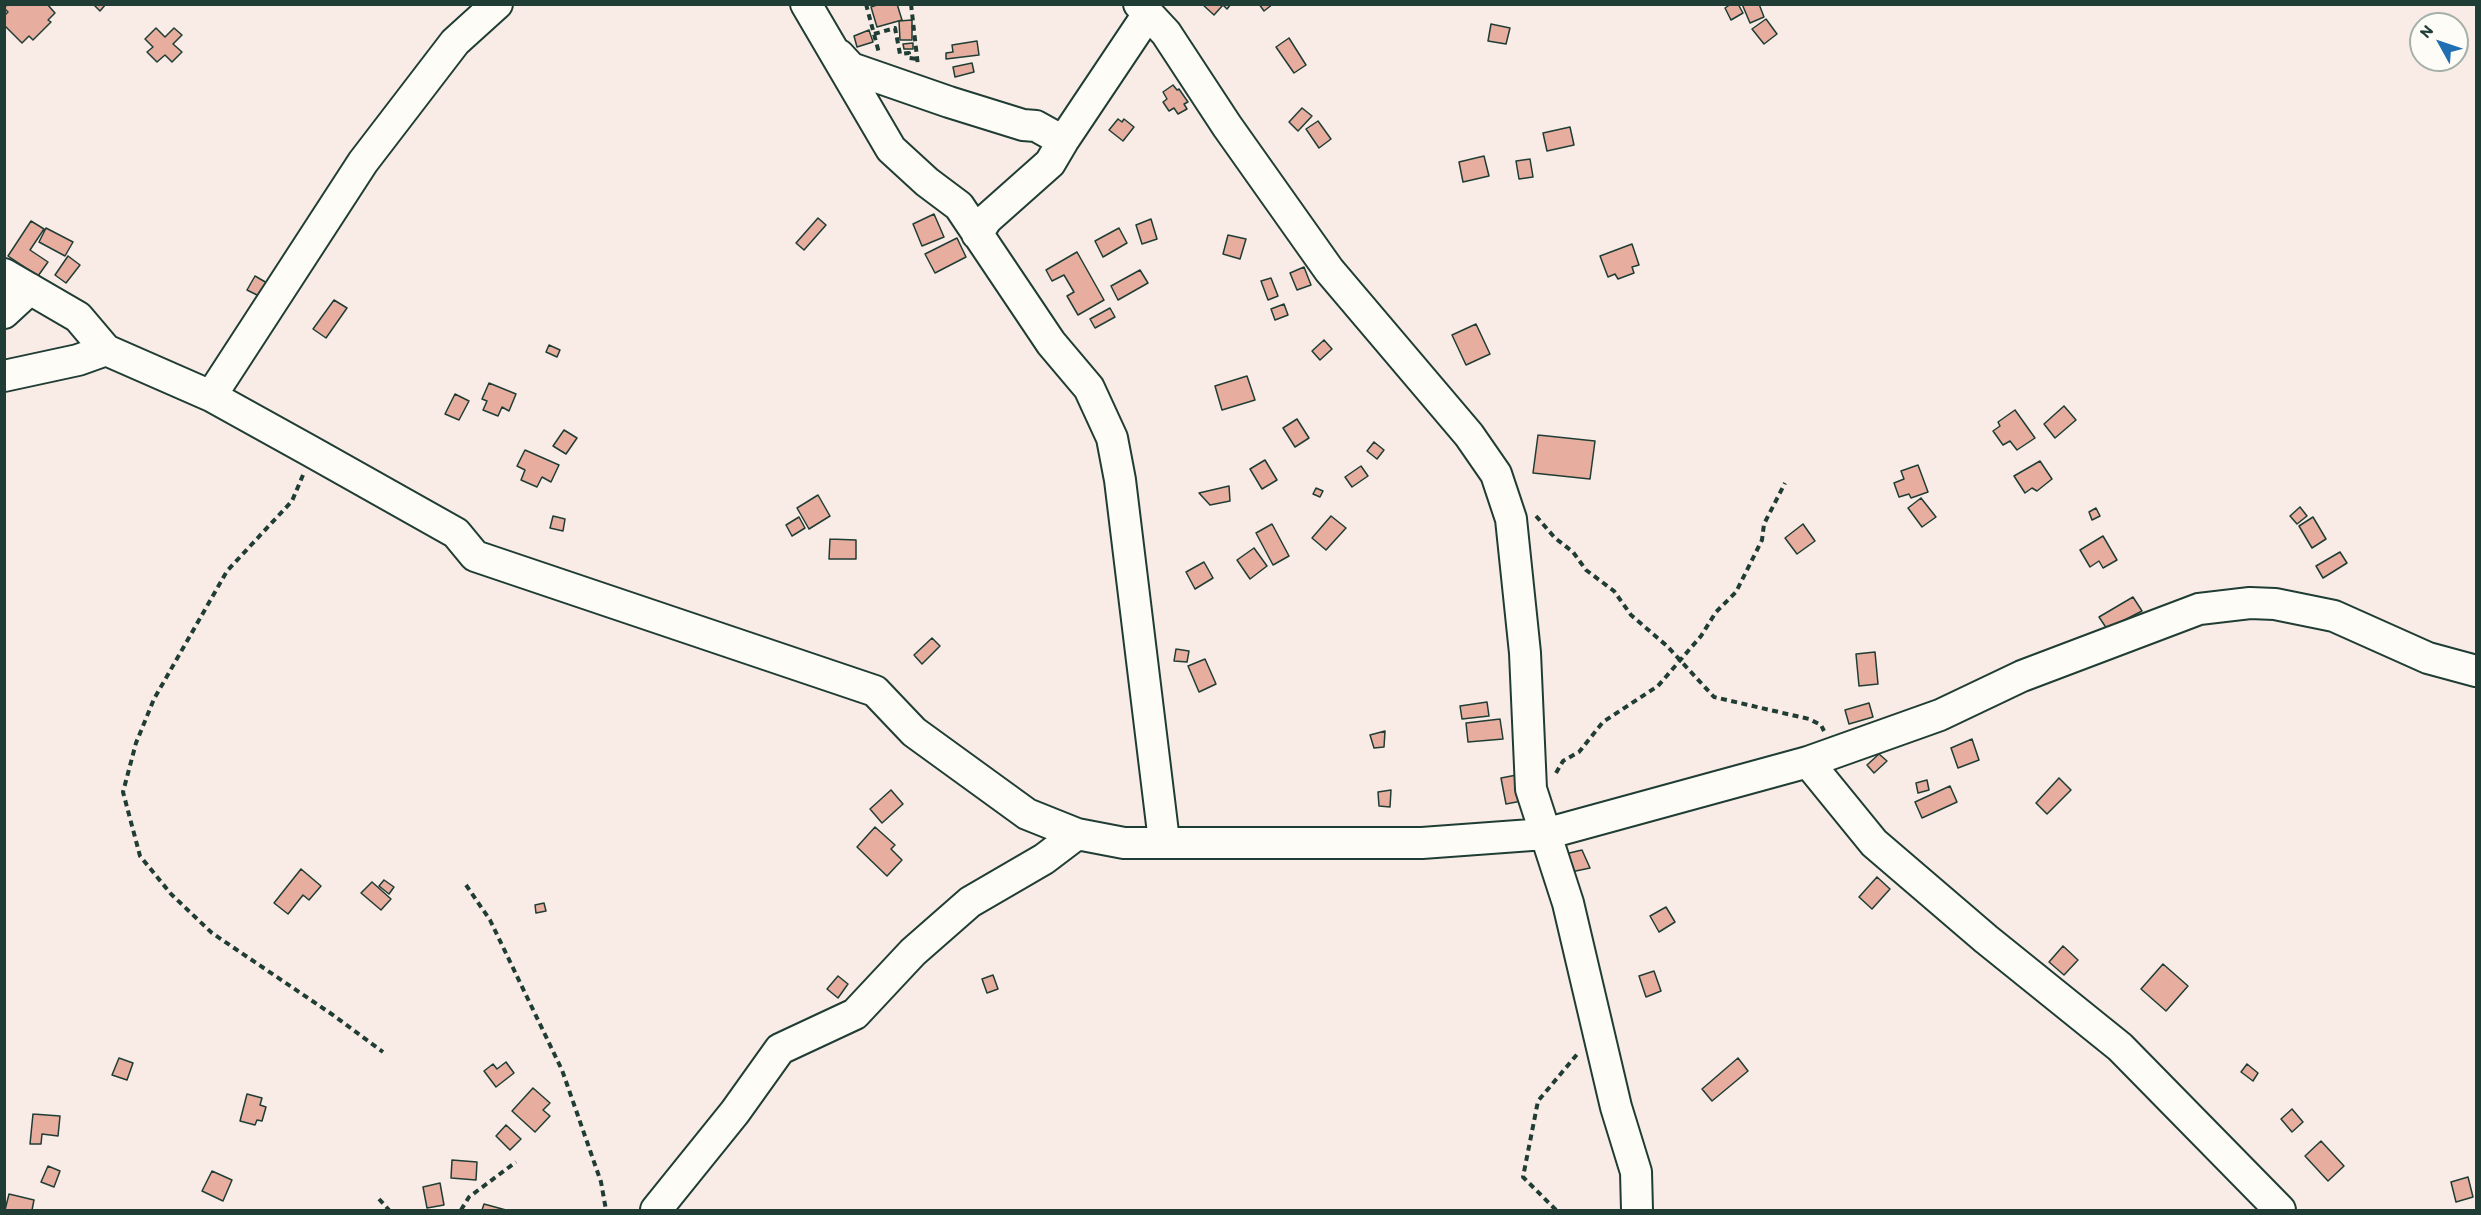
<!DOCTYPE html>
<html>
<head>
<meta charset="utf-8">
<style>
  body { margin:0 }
  #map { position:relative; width:2481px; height:1215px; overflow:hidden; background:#f9ece6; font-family:Itim,sans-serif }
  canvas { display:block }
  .frame { position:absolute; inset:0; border:6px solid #1f3d34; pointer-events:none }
  .north { position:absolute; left:2409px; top:12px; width:60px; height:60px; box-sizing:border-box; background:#fdfcf7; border:2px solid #a4b0a9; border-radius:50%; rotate:310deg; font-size:16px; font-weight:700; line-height:24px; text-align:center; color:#1f3d34 }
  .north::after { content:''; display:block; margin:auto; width:21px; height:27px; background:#1f6fb2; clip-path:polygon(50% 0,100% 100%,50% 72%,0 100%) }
</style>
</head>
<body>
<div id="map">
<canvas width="2481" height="1215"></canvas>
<div class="frame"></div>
<div class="north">N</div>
</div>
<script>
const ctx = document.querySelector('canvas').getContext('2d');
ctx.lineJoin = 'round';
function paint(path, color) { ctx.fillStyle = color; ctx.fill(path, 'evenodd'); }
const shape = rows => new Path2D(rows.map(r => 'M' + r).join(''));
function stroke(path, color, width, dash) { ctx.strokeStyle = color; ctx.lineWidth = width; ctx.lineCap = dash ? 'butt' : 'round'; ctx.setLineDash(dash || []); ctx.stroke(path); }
const building = shape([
  [8,4,47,4,55,13,48,20,51,22,33,40,29,36,22,43,4,25,4,16,8,12,4,8,8,4],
  [93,4,106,4,100,11,93,4],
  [880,4,897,4,902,20,877,27,871,7,880,4],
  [1202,4,1231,4,1227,9,1223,5,1214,15,1202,4],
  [1259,4,1273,4,1264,11,1259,4],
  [1731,4,1738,4,1743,13,1731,20,1725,8,1731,4],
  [1742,4,1759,4,1764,17,1750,23,1742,4],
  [1766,19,1777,34,1764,44,1752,29,1766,19],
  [912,20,912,40,900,40,899,21,912,20],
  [1491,24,1510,28,1506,44,1488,41,1491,24],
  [156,28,165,37,174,28,182,35,173,44,182,52,172,62,165,55,157,62,147,52,153,47,145,39,156,28],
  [869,30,873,42,857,47,854,36,869,30],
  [1289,38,1306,65,1294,73,1276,47,1289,38],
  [977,41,979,55,946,59,946,53,953,52,952,45,977,41],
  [913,43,913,49,904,49,903,44,913,43],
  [972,63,974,72,955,77,953,67,972,63],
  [1173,85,1177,90,1179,89,1188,102,1184,104,1187,109,1178,114,1174,108,1169,111,1163,102,1167,99,1163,92,1173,85],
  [1302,108,1312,116,1298,131,1289,122,1302,108],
  [1118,119,1122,122,1124,119,1134,127,1123,141,1109,130,1118,119],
  [1318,121,1331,139,1319,148,1306,129,1318,121],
  [1570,127,1574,145,1547,151,1543,133,1570,127],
  [1484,156,1489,176,1463,182,1459,162,1484,156],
  [1530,159,1533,177,1519,179,1516,161,1530,159],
  [934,214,944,237,922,246,913,224,934,214],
  [818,218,826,225,804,250,796,243,818,218],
  [1151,219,1157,239,1142,244,1136,225,1151,219],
  [31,221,44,229,30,250,48,262,38,276,8,256,31,221],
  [46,228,73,242,65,256,39,242,46,228],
  [1119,228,1127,243,1103,257,1095,241,1119,228],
  [1228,235,1246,239,1240,259,1223,254,1228,235],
  [957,238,966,257,935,273,925,254,957,238],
  [1632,244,1639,265,1632,267,1634,273,1618,279,1615,274,1608,277,1600,256,1632,244],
  [1077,252,1104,300,1078,315,1067,296,1074,292,1064,275,1052,281,1046,270,1077,252],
  [68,256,80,265,66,283,55,275,68,256],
  [1304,267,1311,285,1297,290,1290,273,1304,267],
  [1140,270,1148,283,1118,300,1111,286,1140,270],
  [255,276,274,287,267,300,247,290,255,276],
  [1271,278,1278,296,1268,300,1261,281,1271,278],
  [334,300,347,308,326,338,313,329,334,300],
  [1284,304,1288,315,1275,320,1271,309,1284,304],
  [1110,308,1115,317,1095,328,1090,319,1110,308],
  [1476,324,1490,354,1466,365,1452,335,1476,324],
  [1324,340,1332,349,1320,360,1312,351,1324,340],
  [549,345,560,350,557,357,546,352,549,345],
  [1247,376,1255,400,1222,410,1215,386,1247,376],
  [489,383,516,394,509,411,502,407,498,416,483,410,487,401,482,399,489,383],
  [455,394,469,401,459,420,445,414,455,394],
  [2064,406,2076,420,2055,438,2044,424,2064,406],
  [2015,410,2035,438,2017,450,2010,441,2003,445,1993,431,2000,426,1998,422,2015,410],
  [1297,419,1309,438,1295,447,1283,428,1297,419],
  [564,430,577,438,566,454,553,446,564,430],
  [1538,435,1595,441,1590,479,1533,473,1538,435],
  [1374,442,1384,450,1377,459,1367,451,1374,442],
  [525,450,559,465,551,482,542,477,537,487,521,480,525,470,517,466,525,450],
  [1265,460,1277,480,1262,489,1250,469,1265,460],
  [2040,461,2052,479,2037,491,2032,488,2025,493,2014,476,2040,461],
  [1918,465,1928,492,1911,498,1909,494,1899,497,1894,483,1904,479,1901,471,1918,465],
  [1361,466,1368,476,1352,487,1345,477,1361,466],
  [1229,486,1230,501,1210,505,1199,493,1229,486],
  [1316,488,1323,491,1320,497,1313,494,1316,488],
  [818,495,830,516,809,529,797,508,818,495],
  [1921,498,1936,517,1922,527,1908,508,1921,498],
  [2300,507,2307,516,2297,524,2290,516,2300,507],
  [2096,508,2100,516,2092,520,2089,512,2096,508],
  [553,516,565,519,563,531,550,528,553,516],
  [1331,516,1346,528,1326,550,1312,538,1331,516],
  [799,517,805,528,792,536,786,525,799,517],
  [2313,517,2326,539,2312,548,2299,526,2313,517],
  [1272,524,1289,556,1273,565,1256,533,1272,524],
  [1803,524,1815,541,1797,554,1785,538,1803,524],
  [2103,536,2117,560,2103,568,2099,561,2090,567,2080,550,2103,536],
  [830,539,856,540,856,559,829,559,830,539],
  [1254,548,1267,566,1250,579,1237,560,1254,548],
  [2340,552,2347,563,2323,578,2316,566,2340,552],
  [1204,562,1213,578,1195,589,1186,572,1204,562],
  [2133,597,2142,611,2107,629,2099,617,2133,597],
  [932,638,940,646,922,664,914,655,932,638],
  [1176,649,1189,651,1187,662,1174,661,1176,649],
  [1875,652,1878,684,1859,686,1856,654,1875,652],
  [1205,659,1216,684,1199,692,1188,666,1205,659],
  [1487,702,1489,716,1462,719,1460,706,1487,702],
  [1869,703,1873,717,1849,724,1845,710,1869,703],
  [1500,719,1503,739,1468,742,1466,723,1500,719],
  [1385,731,1384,747,1374,748,1370,735,1385,731],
  [1972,739,1979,760,1958,768,1951,748,1972,739],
  [1879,754,1887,761,1874,773,1867,765,1879,754],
  [1527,773,1532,799,1506,804,1501,778,1527,773],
  [2059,778,2071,790,2047,814,2036,803,2059,778],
  [1927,780,1929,790,1918,793,1916,783,1927,780],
  [1950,786,1957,802,1922,818,1915,802,1950,786],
  [891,790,903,804,882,823,870,809,891,790],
  [1391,790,1390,807,1379,806,1378,792,1391,790],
  [875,827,895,845,891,849,902,860,887,876,857,847,875,827],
  [1582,850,1590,868,1571,872,1565,854,1582,850],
  [301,869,321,886,309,900,303,895,288,914,274,903,301,869],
  [1877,877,1890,889,1872,909,1859,897,1877,877],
  [384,880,394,887,389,894,379,886,384,880],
  [372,882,391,899,381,910,361,893,372,882],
  [544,903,546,911,536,913,535,905,544,903],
  [1666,907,1675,922,1659,932,1650,916,1666,907],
  [2063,946,2078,960,2064,975,2049,962,2063,946],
  [2163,964,2188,986,2166,1011,2141,989,2163,964],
  [1654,971,1661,991,1646,997,1639,976,1654,971],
  [993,975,998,989,987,993,982,979,993,975],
  [838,976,848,984,838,998,827,989,838,976],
  [119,1058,133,1063,127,1080,112,1075,119,1058],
  [1738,1058,1748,1071,1712,1101,1702,1089,1738,1058],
  [506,1062,514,1073,496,1087,484,1071,493,1064,497,1069,506,1062],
  [2247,1064,2258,1073,2253,1081,2241,1072,2247,1064],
  [533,1088,550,1103,543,1110,550,1116,535,1132,512,1111,533,1088],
  [247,1094,262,1098,260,1105,266,1107,262,1121,257,1120,255,1125,240,1121,247,1094],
  [2292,1109,2303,1122,2292,1132,2281,1119,2292,1109],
  [33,1114,60,1116,58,1136,42,1134,41,1144,30,1144,33,1114],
  [506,1125,521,1139,510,1150,496,1136,506,1125],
  [2321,1141,2344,1166,2328,1181,2305,1156,2321,1141],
  [452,1160,477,1162,476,1180,451,1178,452,1160],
  [48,1166,60,1171,54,1187,41,1182,48,1166],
  [212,1171,232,1180,223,1201,202,1191,212,1171],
  [2468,1177,2473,1197,2456,1202,2451,1182,2468,1177],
  [440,1183,444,1205,427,1208,423,1187,440,1183],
  [9,1194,34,1200,32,1210,5,1210,9,1194],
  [484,1204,506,1210,482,1210,484,1204]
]);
paint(building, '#e7aea0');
stroke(building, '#1f3d34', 1.5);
const minor = shape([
  [806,4,891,149,927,182,959,206,1051,343,1089,388,1112,438,1120,480,1164,841],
  [1139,4,1166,33,1227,126,1329,270,1469,435,1496,474,1511,519,1525,653,1531,789,1568,903,1616,1107,1636,1172,1637,1210],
  [839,55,851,68,949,102,1023,125,1036,126,1063,141],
  [977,234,987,219,1050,163,1063,141,1148,14],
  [4,274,78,317,106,350,211,396,312,452,456,533,475,556,875,691,914,732,1027,814,1077,834,1124,843,1422,843,1545,834,1808,762,1940,715,2022,676,2199,609,2250,603,2275,604,2334,616,2428,658,2476,671],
  [4,313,30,289],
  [4,376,78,360,106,350],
  [211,396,363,162,455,42,497,4],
  [1808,762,1874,843,1986,939,2120,1047,2280,1210],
  [656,1210,735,1112,780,1049,855,1014,913,952,970,902,1044,859,1077,834]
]);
stroke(minor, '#1f3d34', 34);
stroke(shape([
  [866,4,879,53],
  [911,4,918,66],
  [874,34,895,28,900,54,909,53,909,58,918,59],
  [303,475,292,501,227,571,154,699,136,743,123,792,140,856,171,894,212,933,333,1015,383,1052],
  [1536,516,1555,538,1573,552,1586,570,1614,591,1631,615,1667,646,1714,697,1809,719,1821,725,1824,731],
  [1556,773,1563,761,1579,752,1603,722,1658,686,1701,636,1716,612,1736,592,1762,540,1764,524,1785,483],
  [466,885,490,920,562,1070,601,1182,606,1210],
  [379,1199,389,1210],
  [461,1210,469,1197,516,1162],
  [1556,1210,1523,1177,1538,1101,1579,1052]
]), '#1f3d34', 4, [6, 4.5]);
stroke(minor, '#fdfcf7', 30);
</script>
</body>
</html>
